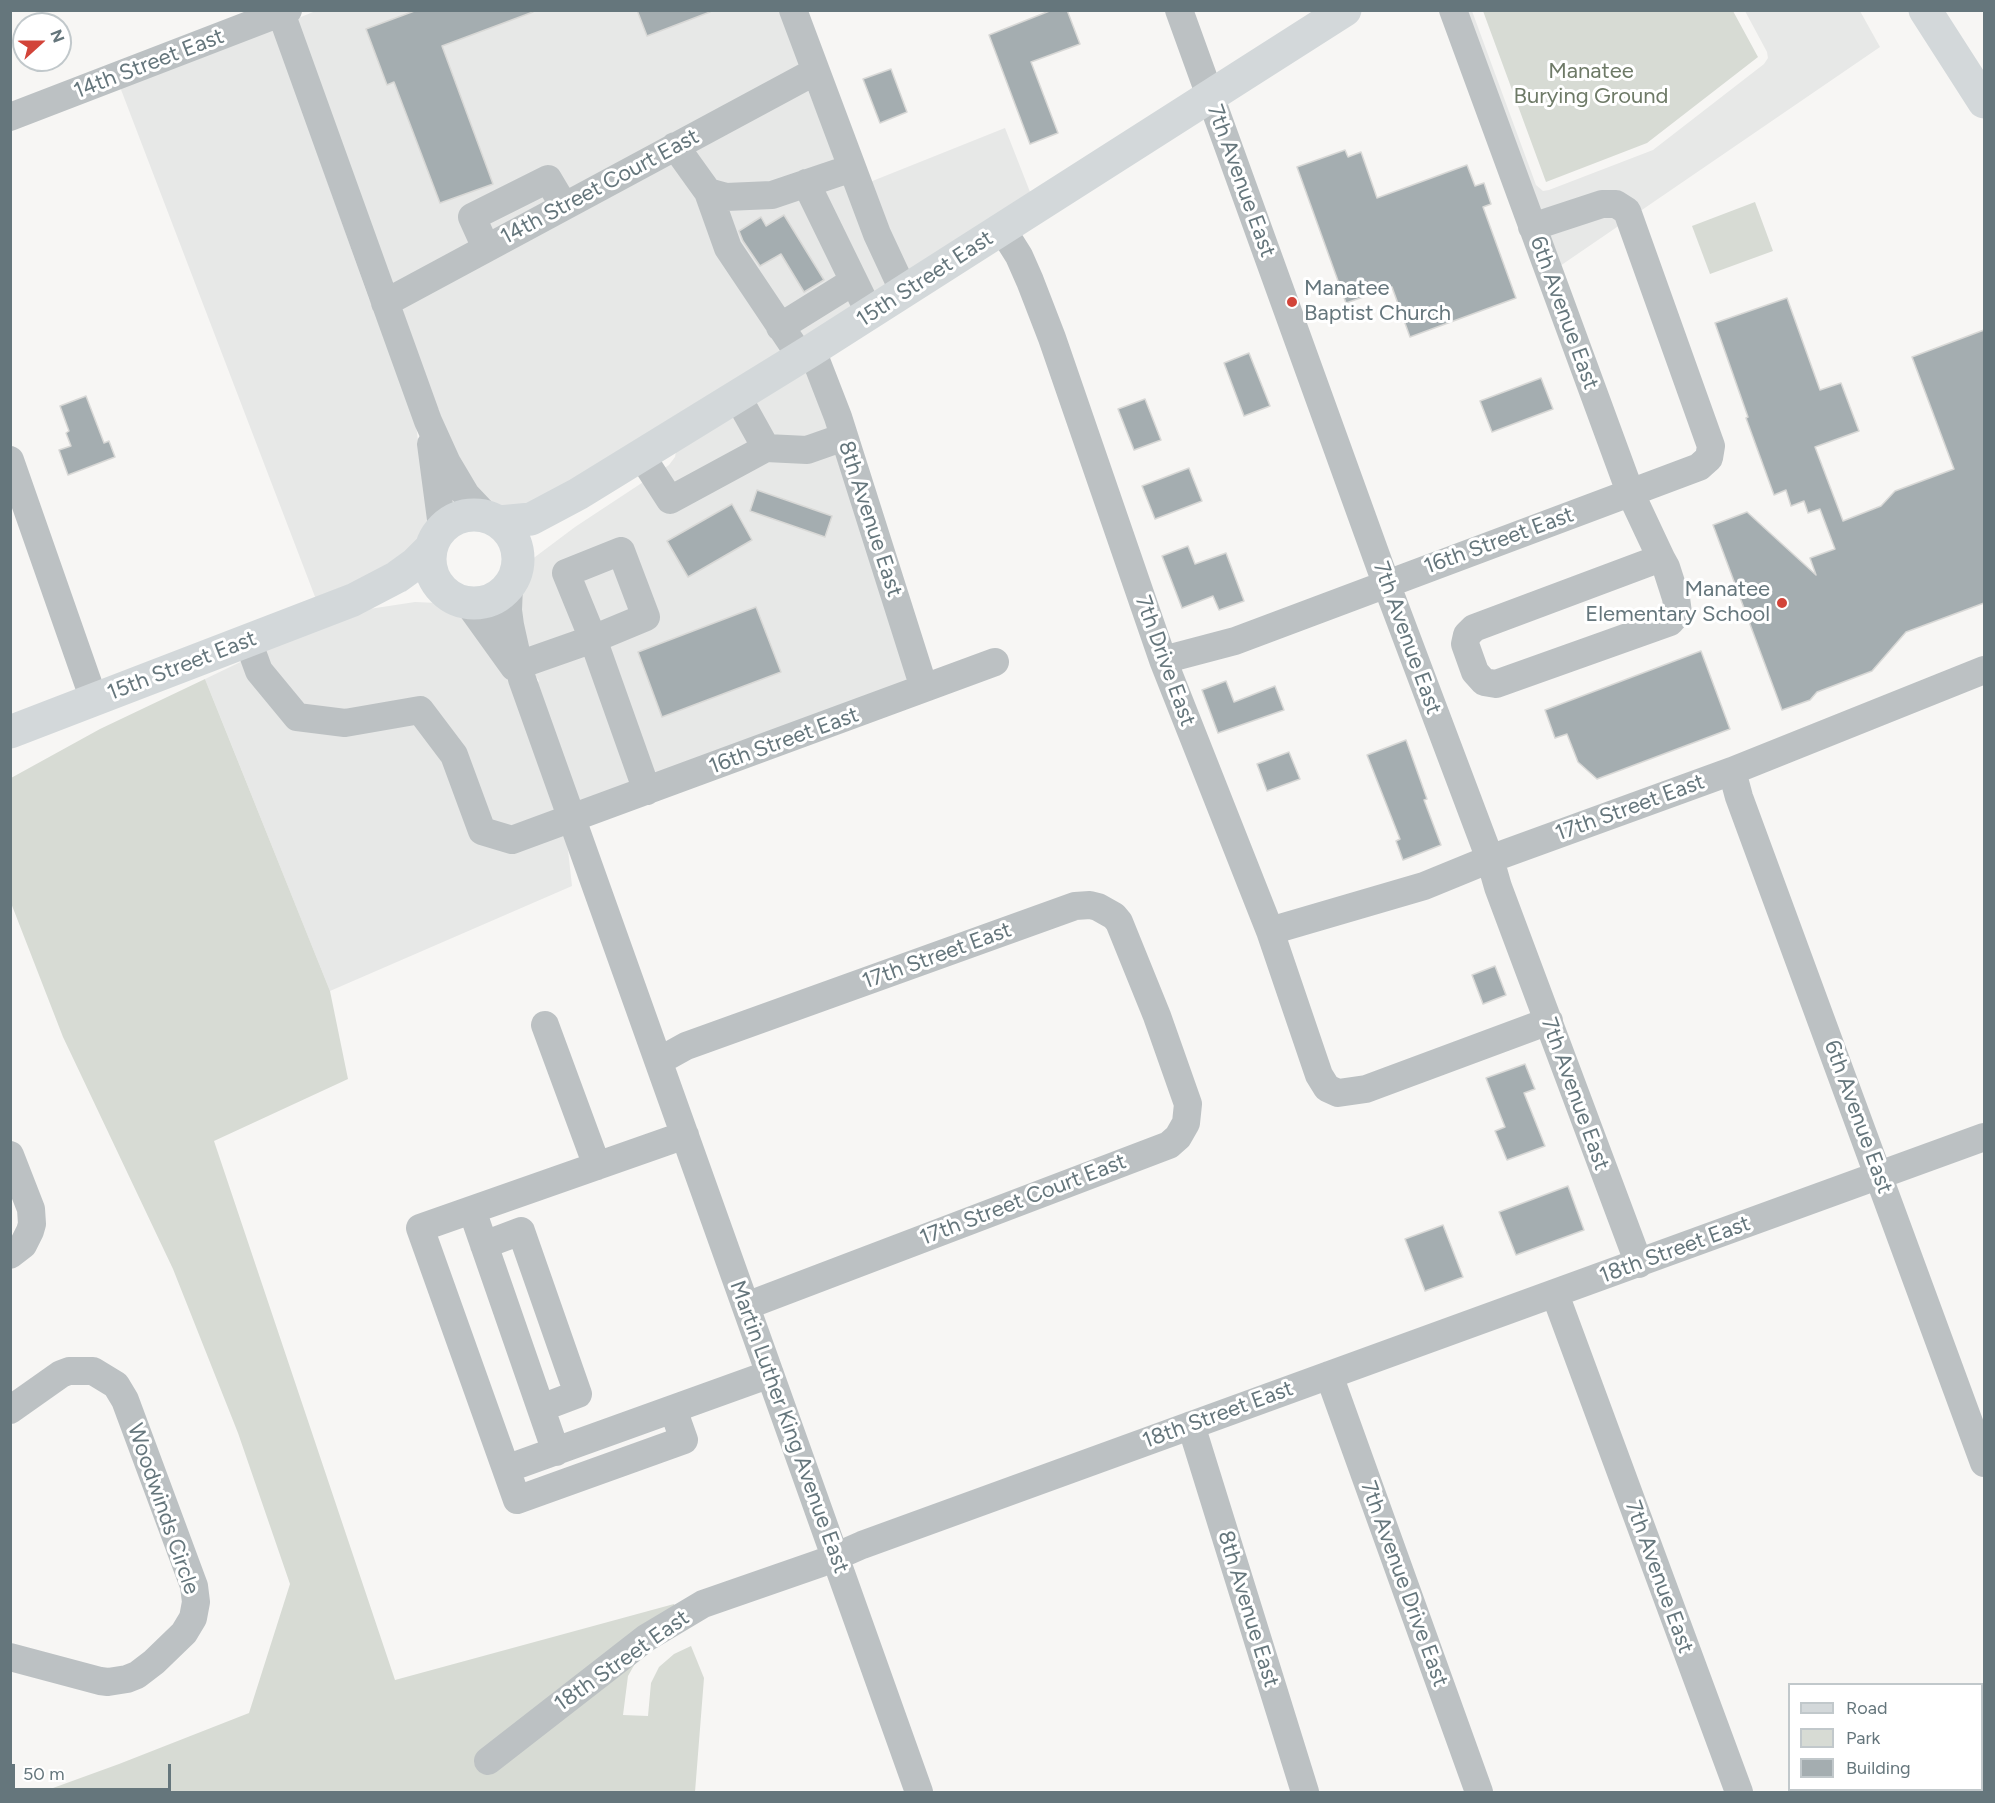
<!DOCTYPE html>
<html>
<head>
<meta charset="utf-8">
<style>
  body { margin:0 }
  #map { position:relative; width:1995px; height:1803px; overflow:hidden; background:#f7f6f4; font-family:Figtree,sans-serif }
  canvas { display:block }
  .frame { position:absolute; inset:0; border:12px solid #65767c; pointer-events:none }
  .legend { position:absolute; left:1788px; top:1683px; width:195px; height:108px; box-sizing:border-box; background:#fff; border:2px solid #c1c8cb; margin:0; padding:8px 10px; list-style:none; font-size:18px; color:#65767c }
  .legend li { display:flex; align-items:center; gap:12px; height:30px }
  .legend b { width:30px; border:2px solid #c1c8cb }
  .north { position:absolute; left:12px; top:12px; width:60px; height:60px; box-sizing:border-box; background:#fff; border:2px solid #c1c8cb; border-radius:50%; rotate:69deg; font-size:16px; font-weight:700; line-height:24px; text-align:center; color:#65767c }
  .north::after { content:''; display:block; margin:auto; width:21px; height:27px; background:#d24439; clip-path:polygon(50% 0,100% 100%,50% 72%,0 100%) }
  .scale { position:absolute; left:12px; top:1764px; width:159px; height:27px; box-sizing:border-box; border:3px solid #65767c; border-top:0; padding-left:8px; font-size:18px; line-height:21px; white-space:nowrap; color:#65767c; -webkit-text-stroke:4px #fff; paint-order:stroke }
</style>
</head>
<body>
<div id="map">
<canvas width="1995" height="1803"></canvas>
<div class="frame"></div>
<ul class="legend">
<li><b style="height:8px;background:#d3d8da"></b>Road</li>
<li><b style="height:16px;background:#d7dbd4"></b>Park</li>
<li><b style="height:16px;background:#a4adb0"></b>Building</li>
</ul>
<div class="north">N</div>
<div class="scale">50 m</div>
</div>
<script>
const ctx = document.querySelector('canvas').getContext('2d');
ctx.lineJoin = 'round';
function paint(path, color) { ctx.fillStyle = color; ctx.fill(path, 'evenodd'); }
const shape = rows => new Path2D(rows.map(r => 'M' + r).join(''));
function stroke(path, color, width, dash) { ctx.strokeStyle = color; ctx.lineWidth = width; ctx.lineCap = dash ? 'butt' : 'round'; ctx.setLineDash(dash || []); ctx.stroke(path); }
function write(font, color, halo, rows, align = 'center') {
  ctx.font = font + ' Figtree,sans-serif'; ctx.lineWidth = 6; ctx.setLineDash([]); ctx.textBaseline = 'middle'; ctx.strokeStyle = halo; ctx.fillStyle = color; for (const [text, x, y, turn = 0] of rows) {
    ctx.save(); ctx.translate(x, y); ctx.rotate((+turn || 0) * Math.PI / 180); ctx.textAlign = isNaN(turn) ? turn : align; if (halo) ctx.strokeText(text, 0, 0); ctx.fillText(text, 0, 0); ctx.restore();
  }
}
paint(shape([
  [318,10,780,11,800,67,392,286,296,19],
  [1466,11,1472,11,1536,185,1543,191,1549,190,1653,150,1764,64,1768,58,1767,52,1745,11,1860,11,1880,47,1560,266],
  [273,28,369,299,374,308,416,425,429,525,407,556,317,602,120,87],
  [807,88,889,288,528,509,493,505,476,488,459,458,440,418,439,409,437,409,400,307],
  [1005,128,1032,197,910,275,889,229,870,182],
  [805,368,826,421,909,682,580,804,537,683,539,681,534,674,522,627,521,590,526,585,524,583,530,566,532,566,531,560,575,527,669,465,675,457,677,446],
  [415,602,438,603,442,608,445,607,455,611,455,614,461,614,511,684,567,841,572,886,330,991,205,679,301,633,356,611]
]), '#e7e8e7');
paint(shape([
  [1483,11,1733,11,1758,57,1647,143,1546,182],
  [1755,202,1773,251,1710,274,1692,226],
  [205,679,330,991,348,1079,214,1141,395,1680,674,1604,683,1625,641,1653,628,1676,623,1715,648,1716,651,1683,659,1667,674,1654,691,1646,704,1678,695,1792,42,1792,119,1764,249,1713,290,1584,238,1433,173,1269,63,1037,11,903,11,778,100,729]
]), '#d7dbd4');
const building = shape([
  [417,10,533,10,533,12,442,46,493,184,440,203,394,82,387,85,366,29,417,10],
  [637,10,710,10,710,12,647,36,637,10],
  [1052,10,1067,10,1080,44,1031,62,1058,133,1030,144,989,35,1052,10],
  [891,69,907,112,880,123,863,79,891,69],
  [1345,150,1348,157,1361,152,1377,198,1467,165,1475,186,1484,183,1491,204,1483,207,1516,298,1410,337,1392,287,1346,303,1297,167,1345,150],
  [784,215,824,280,804,292,781,254,760,266,743,241,739,231,761,217,766,226,784,215],
  [1787,298,1820,390,1841,383,1859,431,1815,447,1843,521,1881,506,1895,491,1954,469,1912,357,1984,330,1984,603,1906,632,1872,671,1817,692,1810,700,1782,710,1713,525,1747,512,1816,575,1810,558,1835,549,1820,509,1808,513,1804,501,1791,506,1786,490,1774,495,1746,418,1748,417,1715,323,1787,298],
  [1249,353,1270,406,1244,416,1224,363,1249,353],
  [1541,378,1553,409,1492,432,1480,401,1541,378],
  [86,396,104,443,109,441,115,457,68,475,59,450,71,446,66,433,69,431,60,406,86,396],
  [1145,399,1161,440,1134,450,1118,409,1145,399],
  [1189,468,1202,501,1155,519,1142,486,1189,468],
  [757,490,832,516,825,537,750,511,757,490],
  [732,504,752,540,688,577,667,541,732,504],
  [1188,546,1195,564,1226,553,1244,601,1219,610,1213,596,1182,608,1162,556,1188,546],
  [756,607,781,672,662,717,638,652,756,607],
  [1701,651,1730,729,1597,779,1578,762,1567,734,1555,738,1545,710,1701,651],
  [1226,681,1234,702,1275,686,1284,710,1218,733,1202,690,1226,681],
  [1406,740,1427,799,1424,800,1441,845,1403,860,1396,841,1400,839,1367,755,1406,740],
  [1289,752,1300,779,1267,791,1257,764,1289,752],
  [1495,966,1506,995,1483,1004,1472,975,1495,966],
  [1525,1064,1535,1089,1524,1093,1545,1146,1507,1160,1495,1131,1505,1127,1486,1078,1525,1064],
  [1568,1186,1584,1230,1516,1255,1499,1212,1568,1186],
  [1443,1225,1463,1277,1425,1291,1405,1239,1443,1225]
]);
paint(building, '#a4adb0');
stroke(building, '#d8d8d6', 1.5);
stroke(shape([
  [280,10,428,421,447,463,466,495,486,516],
  [793,10,877,234,904,292],
  [1179,10,1386,583,1490,859,1498,887,1639,1264],
  [1453,10,1630,492,1661,558,1666,567,1676,598,1678,613,1670,622,1496,684,1484,682,1475,672,1465,644,1467,635,1474,628,1661,558],
  [10,117,288,10],
  [675,146,708,192,726,197,772,195,852,168],
  [806,183,870,314],
  [708,192,728,248,801,357],
  [1002,229,1019,256,1030,281,1052,338,1163,660,1270,931,1319,1075,1327,1088,1338,1093,1366,1089,1549,1021],
  [486,248,472,217,548,179,564,206],
  [385,303,814,72],
  [780,327,854,281],
  [812,350,838,417,924,688],
  [737,396,766,448],
  [431,444,442,527],
  [10,460,94,700],
  [648,466,670,500,766,448,807,450,844,437],
  [621,551,646,617,593,639,566,573,621,551],
  [509,586,508,610,510,625,522,679,919,1792],
  [468,603,514,667],
  [248,641,259,671,297,717,345,723,420,710,454,755,482,831,512,840,995,662],
  [1163,660,1235,641,1699,467,1709,458,1711,446,1627,211,1616,204,1602,204,1532,227],
  [519,665,593,639,647,791],
  [1732,771,1739,797,1984,1463],
  [1270,931,1424,886,1490,859,1732,771,1984,670],
  [545,1025,597,1166],
  [659,1061,686,1046,1075,906,1090,905,1098,907,1114,916,1119,922,1157,1016,1188,1104,1186,1123,1178,1137,1169,1145,746,1306],
  [685,1135,420,1228,506,1469,770,1374],
  [10,1155,31,1209,32,1224,30,1231,23,1245,10,1255],
  [472,1210,556,1452],
  [484,1245,521,1231,578,1394,541,1408],
  [1555,1294,1739,1792],
  [1329,1375,1479,1792],
  [10,1410,61,1374,69,1371,93,1371,116,1385,125,1400,194,1586,196,1602,193,1618,184,1633,154,1662,137,1675,127,1679,108,1682,100,1681,10,1657],
  [1191,1425,1305,1792],
  [506,1469,517,1500,684,1440,673,1409],
  [488,1761,646,1638,703,1604,821,1563,862,1545,1984,1137],
  [1982,1764,1984,1763],
  [1905,1792,1913,1790]
]), '#bcc1c3', 28);
stroke(shape([
  [1925,10,1984,102],
  '430 559a44 44 0 1 1 88 0a44 44 0 1 1-88 0Z',
  [499,522,531,519,578,494,812,350,1345,10],
  [10,732,353,600,397,577,415,564,431,548]
]), '#d3d8da', 33);
for (const [x, y, r, color] of [
  [1292,302,6,"#d24439"],
  [1782,603,6,"#d24439"]
]) { const dot = new Path2D(); dot.arc(x, y, r, 0, 2 * Math.PI); ctx.fillStyle = color; ctx.fill(dot); stroke(dot, '#fff', 2); }
write('22px', '#65767c', '#fff', [
  ["14th Street East",149,64,-21],
  ["7th Avenue East",1241,181,70],
  ["14th Street Court East",600,187,-28],
  ["15th Street East",925,279,-33],
  ["6th Avenue East",1564,313,70],
  ["8th Avenue East",870,519,72],
  ["16th Street East",1499,541,-20],
  ["7th Avenue East",1407,638,70],
  ["7th Drive East",1165,661,70],
  ["15th Street East",182,666,-21],
  ["16th Street East",784,741,-20],
  ["17th Street East",1630,808,-20],
  ["17th Street East",937,956,-20],
  ["7th Avenue East",1575,1094,70],
  ["6th Avenue East",1858,1117,70],
  ["17th Street Court East",1023,1200,-21],
  ["18th Street East",1675,1250,-20],
  ["18th Street East",1218,1415,-20],
  ["Martin Luther King Avenue East",789,1427,70],
  ["Woodwinds Circle",163,1509,71],
  ["7th Avenue East",1659,1577,70],
  ["7th Avenue Drive East",1404,1584,70],
  ["8th Avenue East",1248,1609,73],
  ["18th Street East",622,1661,-35]
]);
write('22px', '#6e7a67', '#fff', [
  ["Manatee",1591,72],
  ["Burying Ground",1591,97]
]);
write('22px', '#65767c', '#fff', [
  ["Manatee",1304,289],
  ["Baptist Church",1304,314],
  ["Manatee",1770,590,"right"],
  ["Elementary School",1770,615,"right"]
], 'left');
</script>
</body>
</html>
